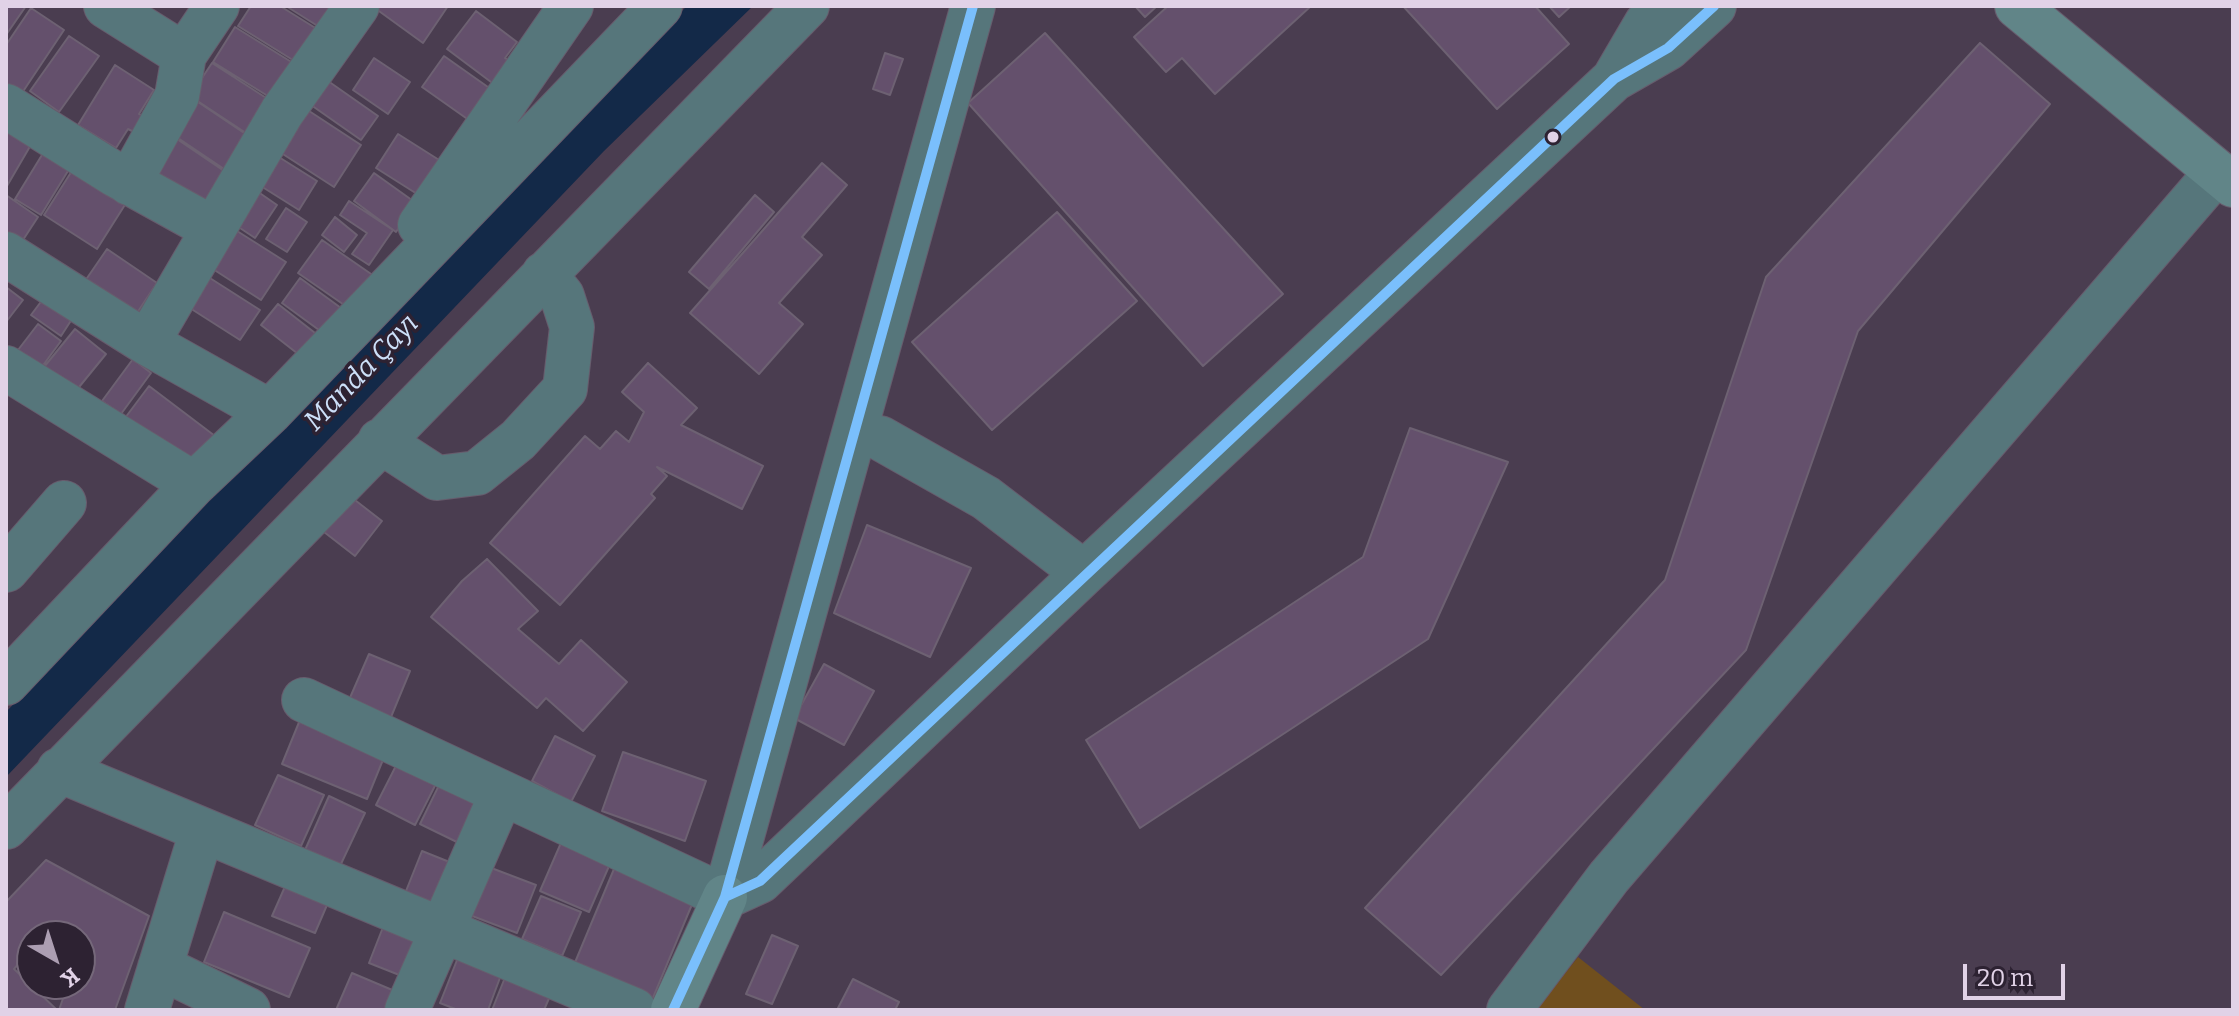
<!DOCTYPE html>
<html>
<head>
<meta charset="utf-8">
<style>
  body { margin:0 }
  #map { position:relative; width:2239px; height:1016px; overflow:hidden; background:#4a3d50; font-family:Bitter,serif }
  canvas { display:block }
  .frame { position:absolute; inset:0; border:8px solid #e1d2e7; pointer-events:none }
  .north { position:absolute; left:16px; top:920px; width:80px; height:80px; box-sizing:border-box; background:#2d2232; border:2px solid #75687a; border-radius:50%; rotate:141deg; font-size:22px; font-weight:700; line-height:32px; text-align:center; color:#e1d2e7 }
  .north::after { content:''; display:block; margin:auto; width:28px; height:36px; background:#ac9eb2; clip-path:polygon(50% 0,100% 100%,50% 72%,0 100%) }
  .scale { position:absolute; left:1963px; top:964px; width:102px; height:36px; box-sizing:border-box; border:4px solid #e1d2e7; border-top:0; padding-left:10px; font-size:24px; line-height:28px; white-space:nowrap; color:#e1d2e7; -webkit-text-stroke:6px #2d2232; paint-order:stroke }
</style>
</head>
<body>
<div id="map">
<canvas width="2239" height="1016"></canvas>
<div class="frame"></div>
<div class="north">K</div>
<div class="scale">20 m</div>
</div>
<script>
const ctx = document.querySelector('canvas').getContext('2d');
ctx.lineJoin = 'round';
function paint(path, color) { ctx.fillStyle = color; ctx.fill(path, 'evenodd'); }
const shape = rows => new Path2D(rows.map(r => 'M' + r).join(''));
function stroke(path, color, width, dash) { ctx.strokeStyle = color; ctx.lineWidth = width; ctx.lineCap = dash ? 'butt' : 'round'; ctx.setLineDash(dash || []); ctx.stroke(path); }
function write(font, color, halo, rows, align = 'center') {
  ctx.font = font + ' Bitter,serif'; ctx.lineWidth = 7; ctx.setLineDash([]); ctx.textBaseline = 'middle'; ctx.strokeStyle = halo; ctx.fillStyle = color; for (const [text, x, y, turn = 0] of rows) {
    ctx.save(); ctx.translate(x, y); ctx.rotate((+turn || 0) * Math.PI / 180); ctx.textAlign = isNaN(turn) ? turn : align; if (halo) ctx.strokeText(text, 0, 0); ctx.fillText(text, 0, 0); ctx.restore();
  }
}
paint(shape([
  [1578,957,1645,1010,1536,1010]
]), '#704f1e');
paint(shape([
  [687,6,753,6,604,151,6,777,6,712,582,109]
]), '#132948');
const building = shape([
  [6,6,26,6,6,35,6,6],
  [251,6,280,6,317,29,296,62,238,26,251,6],
  [286,6,339,6,324,30,286,6],
  [372,6,448,6,423,43,372,6],
  [1135,6,1157,6,1145,17,1135,6],
  [1168,6,1311,6,1215,94,1182,58,1166,72,1134,37,1168,6],
  [1403,6,1535,6,1569,44,1497,109,1403,6],
  [1549,6,1571,6,1559,17,1549,6],
  [31,8,64,30,20,96,6,87,6,45,31,8],
  [476,11,517,42,505,58,520,68,503,91,447,49,476,11],
  [235,27,293,63,271,98,213,62,235,27],
  [1045,33,1283,294,1203,366,968,103,1045,33],
  [69,36,99,56,59,112,30,91,69,36],
  [1980,43,2050,104,1858,331,1746,650,1441,975,1365,908,1665,580,1766,277,1980,43],
  [885,53,903,59,890,95,873,89,885,53],
  [444,56,495,92,473,123,422,87,444,56],
  [374,58,410,82,388,114,353,90,374,58],
  [212,63,274,103,252,137,190,96,212,63],
  [115,65,154,90,139,114,146,118,136,133,128,129,116,148,78,125,115,65],
  [318,74,378,116,361,140,301,98,318,74],
  [198,102,253,139,230,173,175,136,198,102],
  [303,107,361,145,334,187,275,149,303,107],
  [6,128,32,143,7,186,6,186,6,128],
  [398,134,447,165,425,199,376,168,398,134],
  [171,135,230,175,202,216,143,176,171,135],
  [45,150,71,166,41,215,15,199,45,150],
  [274,154,317,181,299,210,256,183,274,154],
  [822,163,847,185,802,237,822,255,779,303,803,324,759,374,690,313,822,163],
  [75,166,128,200,97,249,44,215,75,166],
  [374,173,416,203,396,232,354,201,374,173],
  [251,187,277,205,255,238,228,220,251,187],
  [6,195,38,217,21,243,6,233,6,195],
  [755,195,774,212,709,289,689,272,755,195],
  [349,201,393,230,369,265,352,254,367,233,340,215,349,201],
  [286,208,307,222,287,252,266,239,286,208],
  [1057,212,1137,301,992,430,912,342,1057,212],
  [335,217,357,235,344,252,322,235,335,217],
  [226,224,286,262,261,300,202,262,226,224],
  [322,240,374,276,350,309,298,273,322,240],
  [107,249,157,283,135,316,85,281,107,249],
  [202,273,260,310,240,340,182,303,202,273],
  [300,278,341,308,323,333,282,303,300,278],
  [6,287,23,300,6,322,6,287],
  [43,299,72,319,61,336,31,315,43,299],
  [278,304,324,340,307,361,261,325,278,304],
  [38,324,61,341,41,368,18,350,38,324],
  [75,329,106,354,75,392,44,367,75,329],
  [133,359,151,373,121,414,102,401,133,359],
  [648,363,697,408,681,425,763,466,742,509,657,467,667,476,651,494,655,498,560,605,490,543,585,436,600,449,616,431,629,442,644,412,622,392,648,363],
  [149,386,215,436,191,468,125,418,149,386],
  [1410,428,1508,462,1428,639,1140,828,1086,740,1363,557,1410,428],
  [342,490,382,521,355,556,315,525,342,490],
  [867,525,971,568,930,657,834,613,867,525],
  [487,559,538,611,518,629,559,664,581,640,627,682,583,731,546,698,537,708,431,617,462,581,487,559],
  [369,654,410,671,391,717,349,700,369,654],
  [824,664,874,691,844,745,794,718,824,664],
  [304,710,389,745,367,799,282,764,304,710],
  [555,736,595,756,571,802,532,781,555,736],
  [404,750,443,770,415,825,376,805,404,750],
  [623,752,706,781,685,841,602,811,623,752],
  [446,771,489,792,463,845,420,824,446,771],
  [278,775,324,795,301,846,255,825,278,775],
  [329,796,365,813,340,866,305,850,329,796],
  [564,836,613,857,589,912,540,891,564,836],
  [422,851,462,867,444,912,404,896,422,851],
  [619,857,698,890,650,1005,571,972,619,857],
  [46,860,149,916,115,1010,59,1010,68,984,80,984,81,944,80,936,69,936,53,925,43,936,32,936,32,948,14,969,57,1010,6,1010,6,902,46,860],
  [486,866,536,885,517,933,467,914,486,866],
  [291,873,333,891,315,933,272,916,291,873],
  [541,896,581,912,562,956,522,939,541,896],
  [224,912,310,948,289,997,204,962,224,912],
  [387,917,430,935,412,980,369,963,387,917],
  [772,935,798,946,772,1004,746,994,772,935],
  [461,950,504,967,488,1010,458,1010,440,1003,461,950],
  [508,970,553,989,544,1010,492,1010,508,970],
  [352,973,397,992,390,1010,336,1010,352,973],
  [853,979,899,1002,895,1010,837,1010,853,979]
]);
paint(building, '#64506c');
stroke(building, '#6d6172', 2);
const minor = shape([
  [106,6,184,55,217,6],
  [1615,77,1646,24,1665,6],
  [6,106,116,175,212,228],
  [129,183,177,96,184,55],
  [420,225,571,6],
  [6,254,147,343,270,412],
  [147,343,282,112,357,6],
  [6,368,194,484],
  [880,438,986,498,1084,573],
  [380,441,437,478,477,473,518,440,565,389,572,327,562,296,544,274],
  [6,570,64,503],
  [6,683,194,484,270,412,660,6],
  [304,700,725,897,760,881,1084,573,1614,79,1668,48,1714,6],
  [59,770,634,1010],
  [6,827,807,6],
  [725,897,973,6],
  [160,967,248,1010],
  [147,1010,202,831],
  [407,1010,502,793],
  [1509,1010,1609,877,2217,172]
]);
const major = shape([
  [2017,6,2233,185],
  [673,1010,725,897]
]);
stroke(minor, '#675c6d', 46);
stroke(major, '#675c6d', 46);
stroke(minor, '#56767b', 44);
stroke(major, '#618588', 44);
stroke(shape([
  [725,897,760,881,1614,79,1668,48,1714,6],
  [673,1010,725,897,973,6]
]), '#7abffc', 10);
for (const [x, y, r, color] of [
  [1553,137,7,"#e1d2e7"]
]) { const dot = new Path2D(); dot.arc(x, y, r, 0, 2 * Math.PI); ctx.fillStyle = color; ctx.fill(dot); stroke(dot, '#2d2232', 3); }
write('italic 28px', '#ccdff8', '#2d2232', [
  ["Manda Çayı",362,373,-46]
]);
</script>
</body>
</html>
